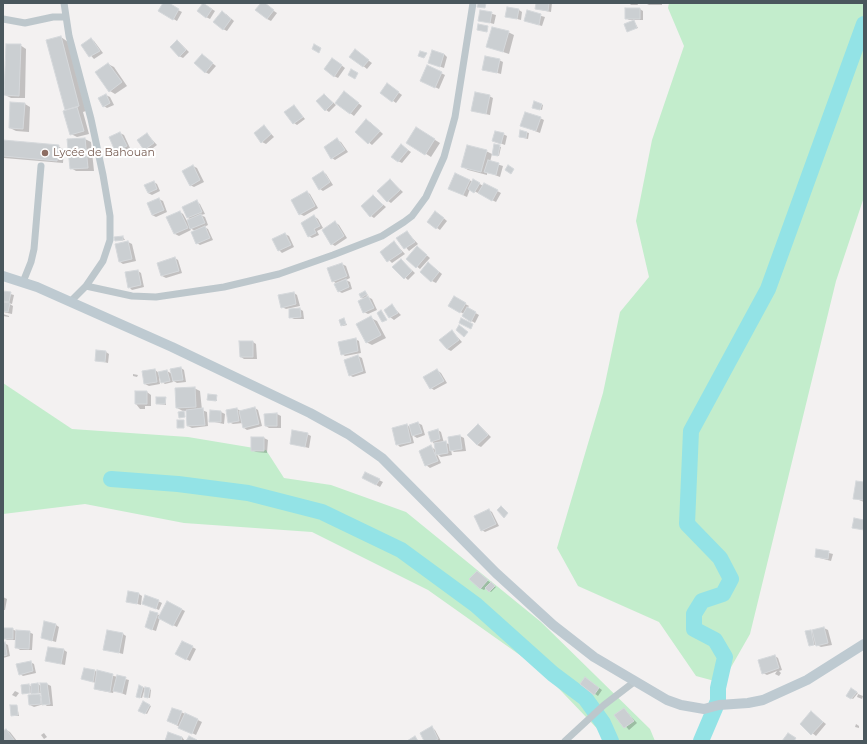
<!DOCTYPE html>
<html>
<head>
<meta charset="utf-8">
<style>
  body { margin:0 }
  #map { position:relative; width:867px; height:744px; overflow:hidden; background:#f3f1f1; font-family:Montserrat,sans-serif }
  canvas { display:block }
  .frame { position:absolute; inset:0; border:4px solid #4a575d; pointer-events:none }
</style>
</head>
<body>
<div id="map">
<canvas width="867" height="744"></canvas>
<div class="frame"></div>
</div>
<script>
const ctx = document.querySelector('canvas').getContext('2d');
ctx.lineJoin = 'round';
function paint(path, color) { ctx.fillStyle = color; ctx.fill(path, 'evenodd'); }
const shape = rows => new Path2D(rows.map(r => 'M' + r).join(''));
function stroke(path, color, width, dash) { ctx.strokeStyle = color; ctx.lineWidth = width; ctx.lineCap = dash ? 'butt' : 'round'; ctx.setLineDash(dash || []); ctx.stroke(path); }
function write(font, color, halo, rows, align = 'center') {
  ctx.font = font + ' Montserrat,sans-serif'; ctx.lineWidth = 4; ctx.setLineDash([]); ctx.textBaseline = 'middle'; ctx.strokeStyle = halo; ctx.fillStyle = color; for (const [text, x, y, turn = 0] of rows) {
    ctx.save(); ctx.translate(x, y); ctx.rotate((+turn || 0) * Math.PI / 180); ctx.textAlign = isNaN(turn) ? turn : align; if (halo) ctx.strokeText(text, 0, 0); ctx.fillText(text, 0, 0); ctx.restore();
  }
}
paint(shape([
  [669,3,864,3,864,197,836,281,750,634,722,683,696,676,659,622,578,586,557,548,603,393,620,312,649,277,636,221,652,140,684,46,668,8],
  [3,383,72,429,188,437,266,450,284,478,331,485,406,512,541,622,650,729,655,741,609,741,541,670,428,590,312,532,184,523,85,504,3,514]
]), '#c3edcc');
paint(shape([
  [164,3,182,12,177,21,160,11],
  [262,3,277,13,271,21,267,19],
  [537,3,552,3,551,12,536,9],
  [629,3,637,3,638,5,631,5],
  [645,3,662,3,662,5,649,5],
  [204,4,215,11,210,19,206,17],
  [640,9,643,11,643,20,629,20,626,18],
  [519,10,522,12,521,20,506,16],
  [481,11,496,15,494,24,479,20],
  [527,12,545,17,542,26,525,21],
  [226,14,234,21,227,31,223,29],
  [634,21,638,28,628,31],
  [508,32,514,35,509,54,488,47],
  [61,37,68,42,86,111,83,112,89,134,77,137,71,134,67,110,65,109],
  [91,39,94,41,103,53,94,59,82,46],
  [178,41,189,52,183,58,179,56],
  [20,45,26,49,25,98,11,98,5,95],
  [358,53,372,63,367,69,351,56],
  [444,54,447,57,444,68,429,63],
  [202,55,216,66,209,74,205,72],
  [499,60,503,62,501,74,483,69],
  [336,61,345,68,338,78,334,76],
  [108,64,114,67,127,86,115,94,110,91],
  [441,73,445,75,439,89,425,82],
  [391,87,402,95,396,103,382,93],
  [106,95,110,97,114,105,107,108,104,106],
  [325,95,336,105,329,112,326,110],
  [348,95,362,106,354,116,336,102],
  [489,96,493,98,490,115,472,111],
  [535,102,543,105,542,110,535,108],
  [25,104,30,107,29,132,16,131,10,128],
  [294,106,305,119,297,125,294,123],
  [540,118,544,120,540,133,522,126],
  [370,122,383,134,372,145,356,132],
  [264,126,274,137,266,144,262,142],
  [416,128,440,143,431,157,407,142],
  [521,131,529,133,528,139,520,137],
  [120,133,124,135,130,148,120,153,116,151,110,137],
  [147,134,157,145,149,151,145,149],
  [503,134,507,136,505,145,494,141],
  [85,139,91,142,94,171,76,171,71,168,69,140],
  [337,140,341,142,348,152,335,160,332,158],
  [3,141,58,146,64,150,63,163,4,158],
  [495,145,501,147,499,156,495,155],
  [405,148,411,152,402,163,398,161],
  [486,151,492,154,490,162,503,166,500,177,487,172,487,175,468,170,463,167],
  [193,166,197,168,204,182,194,187,190,185],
  [323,172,326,174,333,185,323,191,320,189],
  [390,180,403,192,391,203,388,201],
  [469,180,473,182,474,180,483,186,484,184,501,193,496,202,470,189,467,197,452,190],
  [154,182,157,184,160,191,152,195,148,193],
  [307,192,310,194,318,208,304,216,300,214,292,200],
  [373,196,386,207,374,218,371,216],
  [159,199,163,201,167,212,156,217,152,215],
  [196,201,200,204,205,214,201,215,205,217,208,225,204,227,208,229,213,240,200,245,197,243,195,231,190,228,191,230,179,236,175,234,180,212,183,214,187,221,191,220,188,218,183,208],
  [439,214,447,221,440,230,428,222],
  [314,216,318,219,323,228,317,231,319,235,312,238,309,236],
  [335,222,339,225,347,238,335,246,332,244],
  [407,232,418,244,409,251,398,238],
  [285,234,289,236,294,247,282,253,279,250],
  [123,237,125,240,116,241],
  [128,242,132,244,136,261,123,264,120,262,116,245],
  [394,242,405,254,392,263,381,252],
  [417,247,430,258,420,269,407,259],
  [175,258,178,260,182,273,166,278,162,276],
  [401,260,415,273,408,280,394,267],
  [342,264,346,266,350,278,346,280,350,282,352,289,342,293,338,291,337,284,333,281],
  [432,266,442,274,436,283,432,281],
  [138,271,141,273,144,287,132,290,129,287],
  [3,292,14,295,12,304,8,303,13,306,12,314,3,312],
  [365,292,368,295,366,296,372,299,377,310,368,314,364,312,364,299,361,297],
  [294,293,297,295,300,306,286,309,282,307],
  [454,298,469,306,467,308,479,315,475,323,463,316,464,314,450,306],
  [392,306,401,315,394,320,390,317],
  [300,309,303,311,304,319,294,319,290,317],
  [3,314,9,316,9,317,3,316],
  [371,318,377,321,386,338,372,345,366,342],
  [344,320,347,325,343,326,342,325],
  [452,331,462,342,451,351,447,349],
  [355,339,359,341,361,353,345,356,342,354],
  [253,342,256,344,257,359,244,359,241,357],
  [106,352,109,354,108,363,96,360],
  [358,356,362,358,366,373,353,377,349,375],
  [181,368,184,370,186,382,177,383,172,380,173,382,165,384,162,382,161,378,159,378,160,384,149,386,145,384,155,370,159,373,167,371,172,374],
  [437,370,441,373,447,383,434,390,431,388],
  [133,374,138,375,137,377,133,376],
  [194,388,200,391,202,410,207,412,208,426,192,428,188,426,187,411,183,411,177,408],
  [136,392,147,392,151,395,151,406,145,406,145,409,140,409,136,404],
  [216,396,217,401,208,400],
  [165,398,166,405,158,404],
  [255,408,258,410,262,426,247,430,244,428,243,423,233,424,229,422,237,409,241,411],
  [221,412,225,414,224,424,210,421],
  [277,414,281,416,281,428,269,428,266,426],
  [418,423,422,425,425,435,417,438,412,435,414,443,400,447,397,444,407,425,411,428],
  [479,425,491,437,481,447,477,445],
  [438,430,441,432,444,443,450,444,449,438,460,436,464,438,466,451,454,452,451,450,452,455,441,457,437,454,441,463,430,468,426,465,431,447,436,450,435,444,431,441],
  [307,434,311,436,309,448,291,444],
  [252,438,264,438,268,440,267,453,256,452,252,450],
  [367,480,379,480,383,482,380,487],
  [864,483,864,502,854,498],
  [489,510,492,512,499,526,485,532,482,530],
  [817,550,833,554,831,561,816,557],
  [477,572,496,587,491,592,486,588,484,590,480,588],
  [139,594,142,596,141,605,127,601],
  [3,597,7,599,5,610,3,610],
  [158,601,162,603,159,610,146,605],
  [167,602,185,611,177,627,160,618,156,631,150,629,157,614,161,616],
  [56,625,59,627,56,642,42,638],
  [824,628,828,630,832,645,821,647,817,645,809,645,810,631,814,633,813,630],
  [12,629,16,631,29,632,33,634,32,650,20,650,16,647,16,640,7,640,4,638],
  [123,634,126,636,123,654,104,649],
  [183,642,196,649,190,661,176,654],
  [4,643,8,645,10,656,3,658,3,644],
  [64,650,67,652,65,665,47,661],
  [775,656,778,658,782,670,779,671,781,673,779,676,775,674,777,671,767,675,763,673],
  [30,662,34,664,36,673,23,676,20,674],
  [95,671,129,680,126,695,114,690,113,693,98,690,95,688,96,683,82,679],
  [588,680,602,690,598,696,581,684],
  [38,684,41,686,47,684,51,686,53,706,47,706,44,704,34,707,30,705,39,695,42,697,42,693,23,693,29,685,32,687,32,685],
  [139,686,145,688,142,698,138,697],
  [150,689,151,690,150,698,146,697],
  [852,689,858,693,853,699,847,695],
  [15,691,19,693,16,697,12,695],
  [858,694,863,696,862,699,857,697],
  [143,703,151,706,147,714,139,710],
  [17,706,19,716,14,716,12,715],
  [624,709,637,723,629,730,616,715],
  [181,712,202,722,196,735,172,723],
  [811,712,826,724,816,736,801,724],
  [856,724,859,726,859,728,855,727],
  [432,728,435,730,441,741,425,741],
  [6,730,10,732,17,741,3,741,3,732],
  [44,733,47,737,44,739,41,735],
  [168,733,182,737,185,741,166,741]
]), '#0003');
stroke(shape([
  [111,479,178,484,248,493,322,512,401,550,476,605,553,674,585,698,603,723,611,741],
  [701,741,718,701,718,688,725,657,715,640,694,629,694,614,702,601,723,594,731,579,720,558,687,524,691,431,768,289,864,24]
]), '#93e3e6', 16);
const building = shape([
  [163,3,169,3,179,9,173,20,158,11,163,3],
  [203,3,212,9,206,18,197,11,203,3],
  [261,3,265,3,274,10,267,19,255,10,261,3],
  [478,3,486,3,485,8,477,7,478,3],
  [536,3,549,3,548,11,535,9,536,3],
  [507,7,519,9,517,19,505,17,507,7],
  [625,8,640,8,640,19,625,19,625,8],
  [480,10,492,12,490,23,478,21,480,10],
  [527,10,541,14,539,25,524,21,527,10],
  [222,11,231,19,223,30,213,22,222,11],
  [634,20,637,28,627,32,624,24,634,20],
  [478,24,488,26,487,32,477,30,478,24],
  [492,27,509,31,503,52,486,47,492,27],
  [61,36,79,106,65,110,46,40,61,36],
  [91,38,100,51,89,57,81,45,91,38],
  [177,40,186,50,179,57,170,47,177,40],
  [6,44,21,44,19,96,4,95,6,44],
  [314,44,321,48,319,53,312,49,314,44],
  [355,49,369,60,363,67,349,57,355,49],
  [432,50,444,54,440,67,428,63,432,50],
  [420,51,427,53,424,58,418,56,420,51],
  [202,54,213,63,205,73,194,63,202,54],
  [485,56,500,59,497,73,482,70,485,56],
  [332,58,342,65,334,77,324,69,332,58],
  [108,63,122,82,109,92,95,72,108,63],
  [427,65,442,72,435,88,420,81,427,65],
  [351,69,358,73,355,79,348,75,351,69],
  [387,83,399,92,392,102,380,93,387,83],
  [344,91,359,103,350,114,335,103,344,91],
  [475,92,490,95,486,114,471,111,475,92],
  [106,94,110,103,103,107,98,98,106,94],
  [324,94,333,103,325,111,316,101,324,94],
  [534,101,542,104,540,110,532,108,534,101],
  [10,102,25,103,23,129,9,128,10,102],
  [294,105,303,117,293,124,284,112,294,105],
  [77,107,84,131,70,135,63,111,77,107],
  [525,112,541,117,536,131,520,126,525,112],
  [366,119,380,131,368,144,355,132,366,119],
  [264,125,271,134,261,143,254,133,264,125],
  [416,127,435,139,425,155,406,143,416,127],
  [520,130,527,132,526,138,519,137,520,130],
  [495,131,504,133,501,144,492,141,495,131],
  [120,132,127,146,115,151,109,137,120,132],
  [147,133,154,143,144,150,137,140,147,133],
  [85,138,88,168,70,169,67,139,85,138],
  [337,138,345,150,331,159,324,147,337,138],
  [3,140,59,145,57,161,3,156,3,140],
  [401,144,408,150,398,162,391,157,401,144],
  [494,144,500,145,498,156,492,155,494,144],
  [467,145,487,150,481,172,461,167,467,145],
  [488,160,499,163,496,175,484,172,488,160],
  [193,165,200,180,190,186,182,171,193,165],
  [508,165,514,169,511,174,505,170,508,165],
  [323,171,330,182,319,190,312,178,323,171],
  [455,173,470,180,463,195,448,189,455,173],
  [390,179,400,190,387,202,377,191,390,179],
  [473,179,480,183,474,193,468,189,473,179],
  [154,181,157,189,148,193,144,185,154,181],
  [484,183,498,190,492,201,478,193,484,183],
  [307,191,315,206,299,215,291,200,307,191],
  [373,195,383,205,370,217,361,206,373,195],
  [159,198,164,210,152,215,147,203,159,198],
  [197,200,202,212,187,218,182,207,197,200],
  [180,211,188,228,174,234,166,217,180,211],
  [435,211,444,218,436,229,427,222,435,211],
  [201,214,205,223,190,229,187,220,201,214],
  [314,215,320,226,314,229,316,233,308,237,301,223,314,215],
  [335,221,344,236,331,245,322,230,335,221],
  [205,226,210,238,196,244,191,232,205,226],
  [407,231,415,242,404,249,396,238,407,231],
  [285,233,291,245,278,251,272,239,285,233],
  [123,236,123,240,115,241,114,237,123,236],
  [128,241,132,259,119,262,115,244,128,241],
  [394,241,402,252,387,262,380,252,394,241],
  [417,246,427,255,416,268,406,259,417,246],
  [175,257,179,271,161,276,157,263,175,257],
  [401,259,412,271,404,279,392,267,401,259],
  [428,262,439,272,431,282,420,272,428,262],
  [342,263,347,276,332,282,327,268,342,263],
  [138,270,141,285,128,288,125,272,138,270],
  [346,279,349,287,338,292,334,284,346,279],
  [3,291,11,292,9,302,3,301,3,291],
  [365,291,367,294,361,298,359,294,365,291],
  [294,292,296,304,281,308,278,295,294,292],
  [368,296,374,308,363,313,358,301,368,296],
  [454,296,466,303,460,313,448,306,454,296],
  [3,302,10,303,8,312,3,311,3,302],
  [392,304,398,313,389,318,384,310,392,304],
  [467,307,476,312,471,322,462,316,467,307],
  [300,308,301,317,289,318,289,309,300,308],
  [381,310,387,320,382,322,377,313,381,310],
  [371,316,381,335,366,343,356,324,371,316],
  [344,318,346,324,341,326,339,320,344,318],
  [461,318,473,324,471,329,459,323,461,318],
  [459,325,468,332,464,337,456,330,459,325],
  [452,330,459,340,447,349,439,340,452,330],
  [356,338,358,351,341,355,338,342,356,338],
  [239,341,253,341,253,357,240,357,239,341],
  [96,350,106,351,105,362,95,361,96,350],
  [358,355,363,371,349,376,344,360,358,355],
  [181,367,183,380,173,381,170,369,181,367],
  [155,369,157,382,144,384,142,371,155,369],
  [437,369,444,381,430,389,423,377,437,369],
  [167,370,170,381,161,383,158,372,167,370],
  [195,387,196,407,176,408,175,388,195,387],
  [135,391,147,391,147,404,135,404,135,391],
  [208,394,217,395,216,401,207,400,208,394],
  [156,397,166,397,165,404,156,404,156,397],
  [255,407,259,424,243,428,239,411,255,407],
  [203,408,205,425,187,426,186,410,203,408],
  [237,408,239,421,228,423,226,410,237,408],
  [210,410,221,411,221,422,209,422,210,410],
  [184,411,185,417,179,418,178,412,184,411],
  [277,413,277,426,265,426,264,414,277,413],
  [177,420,184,420,184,428,177,428,177,420],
  [418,422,422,433,412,436,409,425,418,422],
  [407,424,411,442,396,445,392,428,407,424],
  [478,424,488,435,477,445,467,435,478,424],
  [438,429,440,439,431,442,428,432,438,429],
  [292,430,308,433,305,447,290,444,292,430],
  [460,435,462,449,450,451,448,437,460,435],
  [251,437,264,437,264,451,251,451,251,437],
  [446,441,448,453,436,455,434,443,446,441],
  [431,445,438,461,425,466,419,451,431,445],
  [365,472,380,479,376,485,362,478,365,472],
  [856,481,864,482,864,500,853,499,856,481],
  [501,506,508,513,504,518,497,510,501,506],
  [489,509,496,524,481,531,474,516,489,509],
  [854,518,864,520,864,530,852,528,854,518],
  [816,549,829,551,828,559,815,557,816,549],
  [477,571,488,580,480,589,469,579,477,571],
  [491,582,495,586,489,592,485,588,491,582],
  [128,591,139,593,137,604,126,602,128,591],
  [145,595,159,600,156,609,142,604,145,595],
  [167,601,182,609,173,626,158,618,167,601],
  [150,611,158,613,152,630,145,627,150,611],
  [44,621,56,624,52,641,41,638,44,621],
  [824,627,828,643,816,646,812,630,824,627],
  [3,628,13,628,13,639,3,639,3,628],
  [16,630,30,631,29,649,15,648,16,630],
  [107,630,123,633,119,653,103,650,107,630],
  [811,630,814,645,809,646,805,631,811,630],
  [182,641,193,646,186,660,175,654,182,641],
  [5,642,7,655,3,656,3,643,5,642],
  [48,647,64,649,61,664,45,661,48,647],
  [775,655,779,668,762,674,758,660,775,655],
  [31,661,33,671,19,675,16,664,31,661],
  [84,668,95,670,93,682,81,679,84,668],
  [97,670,113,674,110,692,94,689,97,670],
  [117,675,126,677,122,693,113,691,117,675],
  [585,677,599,688,594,695,580,684,585,677],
  [38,683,39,693,31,694,31,684,38,683],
  [40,683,47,683,50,704,42,705,40,683],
  [29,684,30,693,22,694,21,685,29,684],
  [139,685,143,687,140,698,136,697,139,685],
  [145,687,150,688,148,698,144,697,145,687],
  [851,688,857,692,851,699,846,696,851,688],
  [40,694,41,704,29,705,28,695,40,694],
  [143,701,150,705,145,714,138,711,143,701],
  [10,705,17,705,18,715,11,716,10,705],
  [172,708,182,711,177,725,167,721,172,708],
  [624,708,634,721,624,728,614,715,624,708],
  [811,711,823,722,811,735,800,724,811,711],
  [185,713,198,719,192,734,178,728,185,713],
  [432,726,438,739,434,741,424,741,420,733,432,726],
  [6,729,15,741,3,741,3,731,6,729],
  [168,732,182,737,181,741,165,741,168,732],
  [788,733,796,738,794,741,782,741,788,733],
  [189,736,197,740,196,741,186,741,189,736],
  [415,736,418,741,407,741,415,736]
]);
paint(building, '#cbcfd2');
stroke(building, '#d5d8db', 1);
stroke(shape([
  [64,3,69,36,91,119,103,175,110,216,110,240,103,261,86,286,70,302],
  [3,19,25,23,53,17,66,17],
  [23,282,31,262,34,249,41,166],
  [86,286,132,296,156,297,224,287,279,274,333,255,382,236,404,222,412,216,426,197,444,157,455,117,473,3],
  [565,741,604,705,634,682]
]), '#bdc7cc', 7);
stroke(shape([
  [3,276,37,287,172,347,310,413,348,434,382,458,496,573,553,625,594,657,667,700,681,705,704,709,719,705,748,703,763,700,807,680,864,644]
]), '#becad1', 10);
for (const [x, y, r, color] of [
  [45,153,4,"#8d6e63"]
]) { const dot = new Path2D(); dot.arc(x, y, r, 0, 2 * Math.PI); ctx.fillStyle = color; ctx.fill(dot); stroke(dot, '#fff', 1.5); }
write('11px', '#785e54', '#fff', [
  ["Lycée de Bahouan",53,153]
], 'left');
</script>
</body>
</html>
